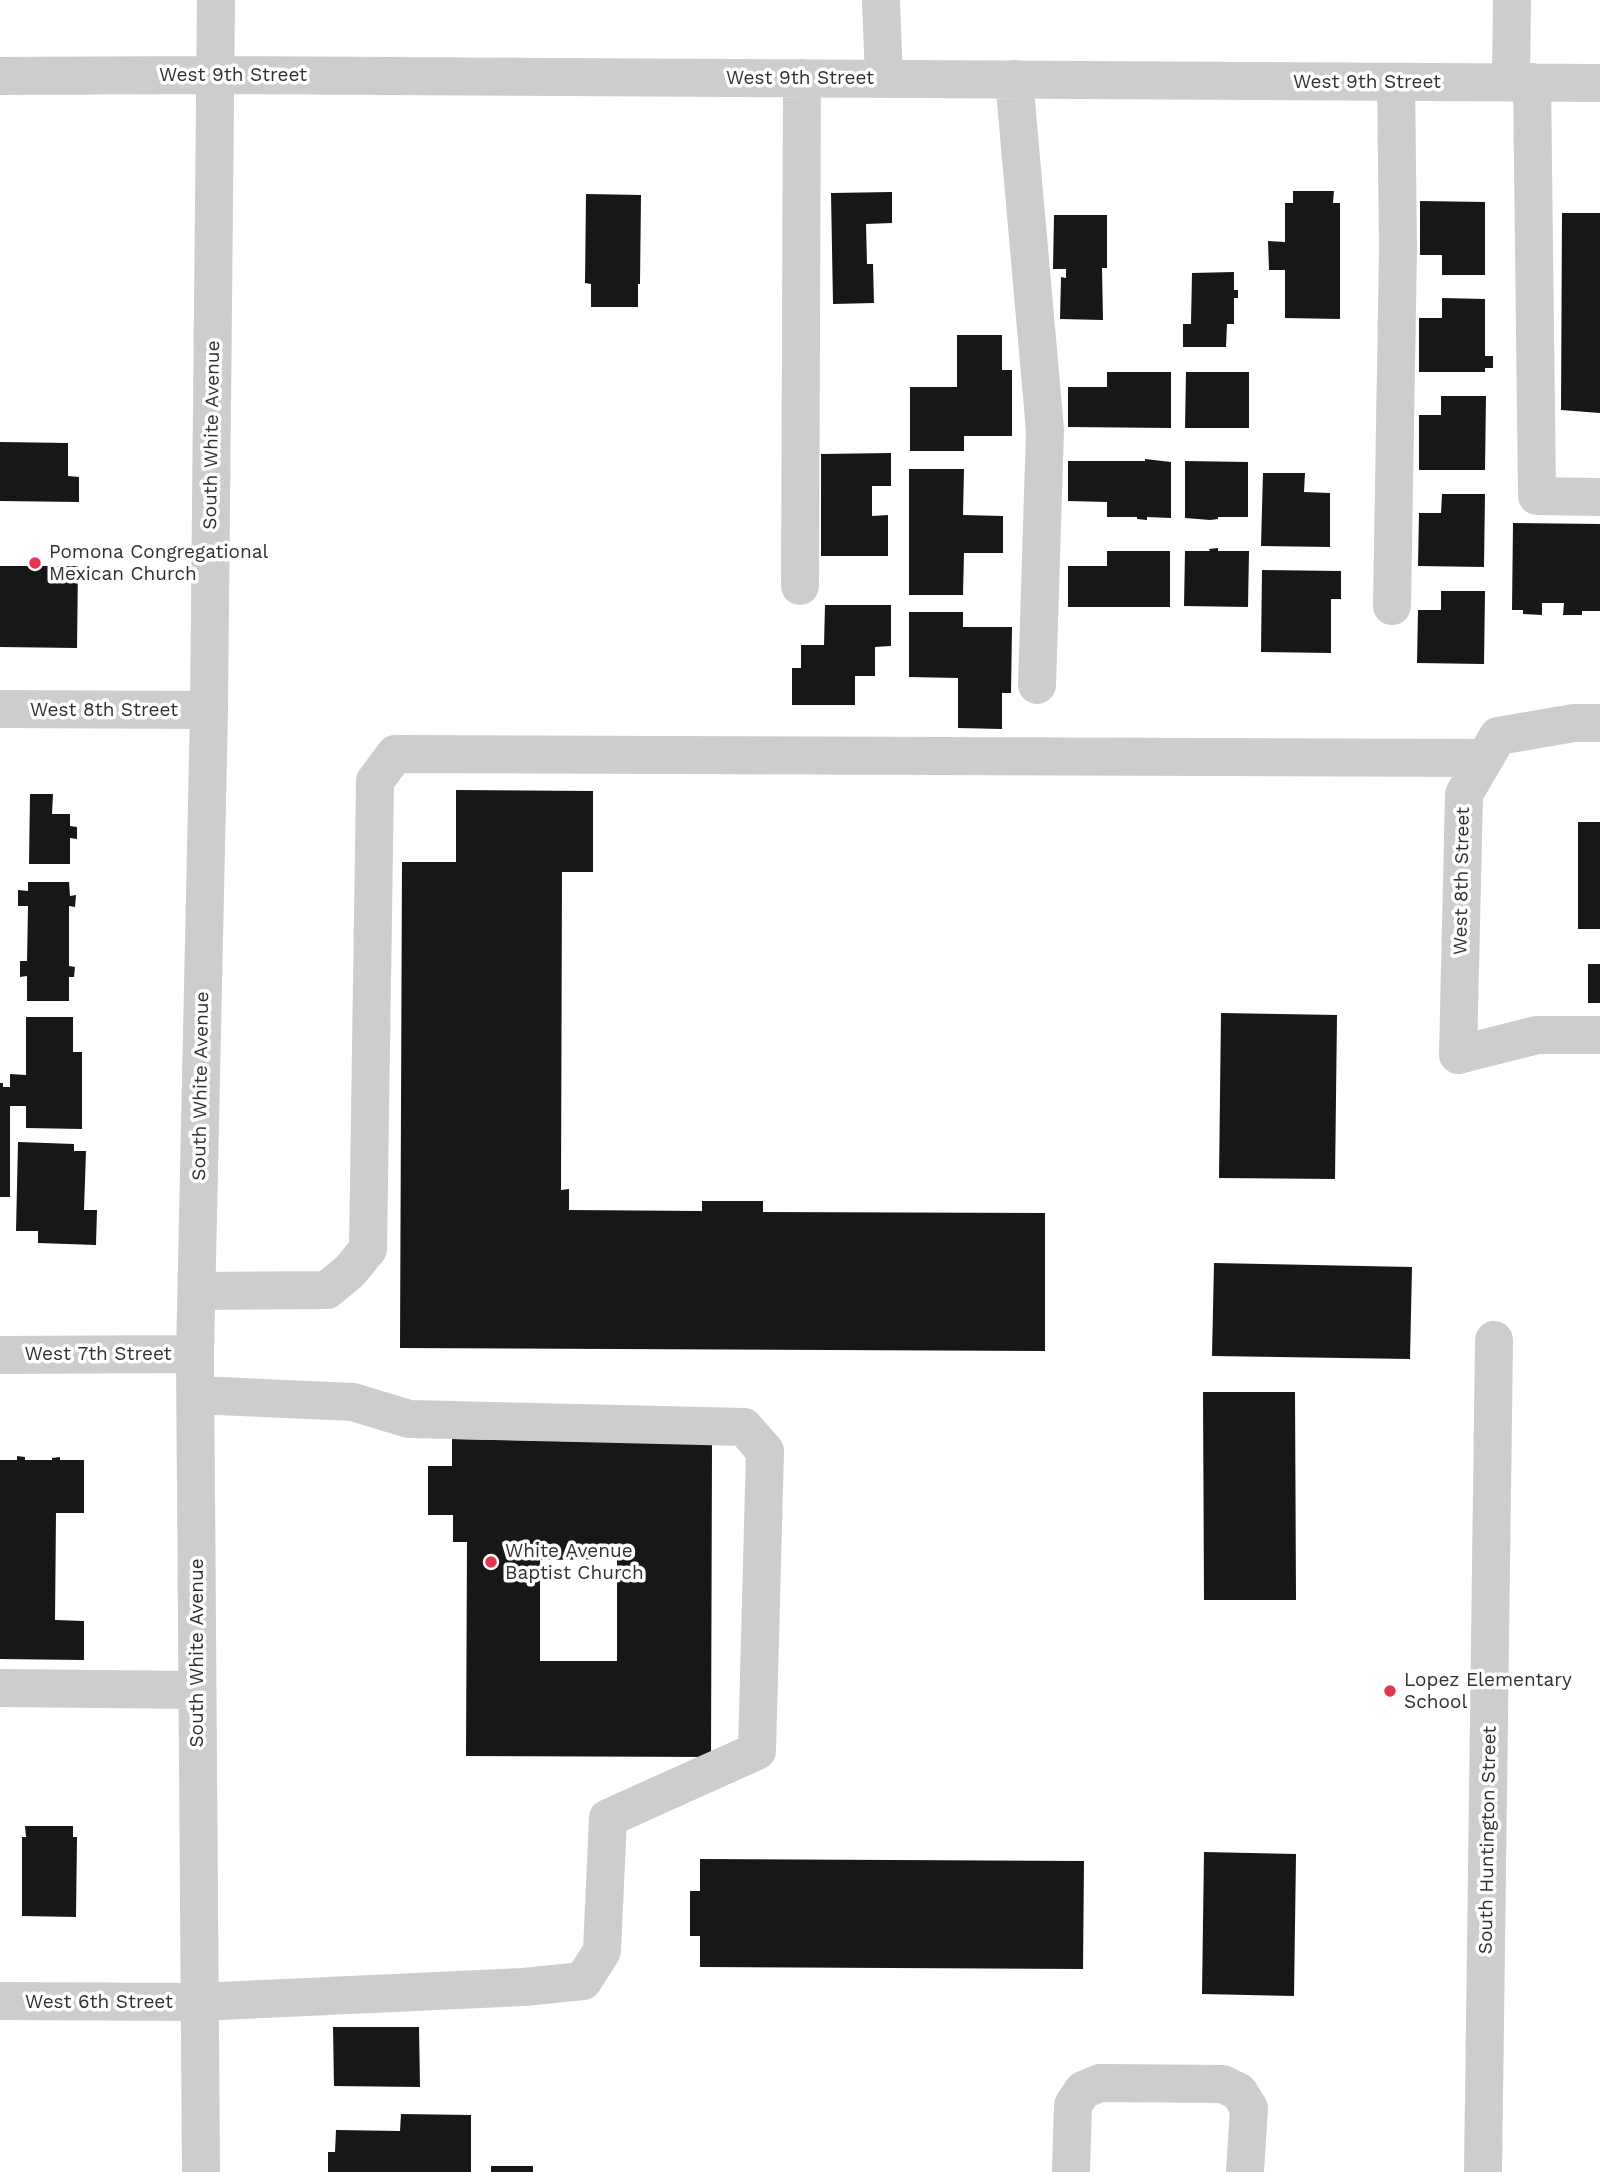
<!DOCTYPE html>
<html>
<head>
<meta charset="utf-8">
<style>
  body { margin:0 }
  canvas { display:block; background:#fff }
</style>
</head>
<body>
<canvas width="1600" height="2172"></canvas>
<script>
const ctx = document.querySelector('canvas').getContext('2d');
ctx.lineJoin = 'round';
function paint(path, color) { ctx.fillStyle = color; ctx.fill(path, 'evenodd'); }
const shape = rows => new Path2D(rows.map(r => 'M' + r).join(''));
function stroke(path, color, width, dash) { ctx.strokeStyle = color; ctx.lineWidth = width; ctx.lineCap = dash ? 'butt' : 'round'; ctx.setLineDash(dash || []); ctx.stroke(path); }
function write(font, color, halo, rows, align = 'center') {
  ctx.font = font + ' "Work Sans",sans-serif'; ctx.lineWidth = 7; ctx.setLineDash([]); ctx.textBaseline = 'middle'; ctx.strokeStyle = halo; ctx.fillStyle = color; for (const [text, x, y, turn = 0] of rows) {
    ctx.save(); ctx.translate(x, y); ctx.rotate((+turn || 0) * Math.PI / 180); ctx.textAlign = isNaN(turn) ? turn : align; if (halo) ctx.strokeText(text, 0, 0); ctx.fillText(text, 0, 0); ctx.restore();
  }
}
paint(shape([
  [1293,191,1334,191,1333,203,1340,203,1340,319,1285,318,1285,270,1269,270,1268,241,1285,242,1285,203,1293,203],
  [892,192,892,223,866,224,867,264,873,264,874,303,833,304,831,193],
  [586,194,641,195,640,284,638,284,638,307,591,307,591,284,585,283],
  [1420,201,1485,202,1485,275,1442,275,1442,255,1420,255],
  [1562,213,1600,213,1600,413,1561,410],
  [1054,215,1107,215,1107,268,1102,268,1103,320,1060,319,1061,277,1066,278,1066,269,1053,269],
  [1234,272,1234,290,1238,290,1238,298,1234,298,1234,324,1227,324,1226,347,1183,347,1183,324,1191,324,1192,273],
  [1442,298,1485,299,1485,356,1493,356,1493,368,1485,368,1485,372,1419,372,1419,318,1442,318],
  [957,335,1002,335,1002,370,1012,370,1012,436,964,436,964,451,910,451,910,387,957,387],
  [1107,372,1171,372,1171,428,1068,427,1068,387,1107,387],
  [1186,372,1249,372,1249,428,1185,428],
  [1441,396,1486,396,1485,470,1419,470,1419,415,1441,415],
  [0,442,68,443,68,476,79,477,79,502,0,501],
  [891,453,891,486,872,486,872,516,888,515,888,556,821,556,821,454],
  [1145,459,1171,462,1171,518,1147,517,1147,520,1137,519,1137,517,1107,517,1107,502,1068,501,1068,461,1145,461],
  [1185,461,1248,462,1248,517,1218,517,1218,519,1210,520,1185,518],
  [909,469,964,469,963,515,1003,516,1003,553,964,553,963,595,909,595],
  [1263,473,1305,473,1304,492,1330,493,1330,547,1261,546],
  [1442,494,1485,494,1484,567,1418,566,1419,513,1441,513],
  [1513,523,1600,524,1600,611,1582,611,1582,615,1563,615,1564,603,1542,603,1542,615,1523,614,1523,610,1512,610],
  [1218,548,1218,551,1249,551,1248,607,1184,606,1185,551,1210,551,1209,549],
  [1107,551,1170,551,1170,607,1068,607,1068,566,1107,566],
  [0,566,78,566,77,648,0,647],
  [1262,570,1341,571,1341,599,1331,599,1331,653,1261,652],
  [1441,591,1485,591,1484,664,1417,663,1418,610,1441,610],
  [825,605,891,605,891,646,875,647,875,676,855,676,855,705,792,705,792,668,801,668,801,645,824,645],
  [909,612,963,612,963,627,1012,627,1011,693,1002,693,1002,729,958,728,958,678,909,677],
  [456,790,593,791,593,872,562,872,561,1190,569,1189,569,1210,702,1211,702,1201,763,1201,763,1212,1045,1213,1045,1351,400,1348,402,862,456,862],
  [30,794,53,794,52,814,70,814,70,826,77,827,77,839,70,838,70,864,29,864],
  [1578,822,1600,822,1600,929,1578,929],
  [28,882,69,882,70,896,76,895,75,907,69,906,69,966,75,967,74,977,69,977,69,1001,27,1001,27,976,20,977,20,961,27,961,28,906,18,906,18,890,28,891],
  [1588,964,1600,964,1600,1003,1588,1003],
  [1221,1013,1337,1015,1335,1179,1219,1178],
  [26,1017,73,1017,73,1052,82,1052,82,1129,26,1128,26,1106,10,1106,10,1197,0,1197,0,1083,3,1083,3,1087,10,1087,10,1074,26,1075],
  [18,1142,74,1144,74,1151,86,1151,84,1210,97,1210,96,1245,38,1243,38,1231,16,1231],
  [1214,1263,1412,1267,1410,1359,1212,1356],
  [1203,1392,1295,1392,1296,1600,1204,1600],
  [452,1439,712,1444,711,1757,466,1756,467,1542,453,1542,453,1515,428,1515,428,1466,452,1466],
  [617,1559,617,1661,540,1661,540,1560],
  [17,1456,25,1457,25,1460,52,1460,52,1458,60,1457,60,1460,84,1460,84,1513,56,1513,55,1620,84,1621,84,1660,0,1659,0,1460,17,1460],
  [25,1826,73,1826,73,1837,77,1837,76,1917,22,1916,22,1837,26,1837],
  [1204,1852,1296,1854,1294,1996,1202,1994],
  [700,1859,1084,1861,1083,1969,700,1967,700,1936,690,1936,690,1891,700,1891],
  [333,2027,419,2027,420,2087,334,2086],
  [401,2114,471,2115,471,2172,328,2172,328,2152,335,2152,336,2130,400,2131],
  [491,2166,533,2166,533,2172,491,2172]
]), '#171717');
stroke(shape([
  [881,0,884,78],
  [0,76,216,75,1600,83],
  [1014,79,1045,430,1037,685],
  [1511,82,1512,0],
  [1532,82,1537,496,1600,497],
  [800,586,802,78],
  [1392,606,1398,248,1396,82],
  [0,709,209,710],
  [1600,723,1574,723,1498,736,1464,794,1458,1055,1537,1035,1600,1035],
  [197,1291,327,1290,350,1271,368,1249,375,781,395,754,1485,758],
  [0,1355,195,1354],
  [0,1688,197,1690],
  [0,2001,198,2002,524,1987,583,1981,602,1951,608,1818,757,1751,765,1451,744,1427,409,1419,353,1402,196,1395],
  [201,2172,195,1354,209,710,216,0],
  [1071,2172,1073,2105,1083,2090,1100,2083,1223,2084,1239,2092,1249,2108,1245,2172],
  [1483,2172,1494,1340]
]), '#cdcdcd', 38);
for (const [x, y, r, color] of [
  [35,563,7,"#e23750"],
  [491,1562,7,"#e23750"],
  [1390,1691,7,"#e23750"]
]) { const dot = new Path2D(); dot.arc(x, y, r, 0, 2 * Math.PI); ctx.fillStyle = color; ctx.fill(dot); stroke(dot, '#fff', 2.5); }
write('19px', '#303030', '#fff', [
  ["West 9th Street",233,75],
  ["West 9th Street",800,78],
  ["West 9th Street",1367,82],
  ["South White Avenue",212,435,-89],
  ["West 8th Street",104,710],
  ["West 8th Street",1462,881,-89],
  ["South White Avenue",201,1086,-89],
  ["West 7th Street",98,1354],
  ["South White Avenue",197,1653,-90],
  ["South Huntington Street",1488,1840,-89],
  ["West 6th Street",99,2002]
]);
write('19px', '#303030', '#fff', [
  ["Pomona Congregational",49,552],
  ["Mexican Church",49,574],
  ["White Avenue",505,1551],
  ["Baptist Church",505,1573],
  ["Lopez Elementary",1404,1680],
  ["School",1404,1702]
], 'left');
</script>
</body>
</html>
